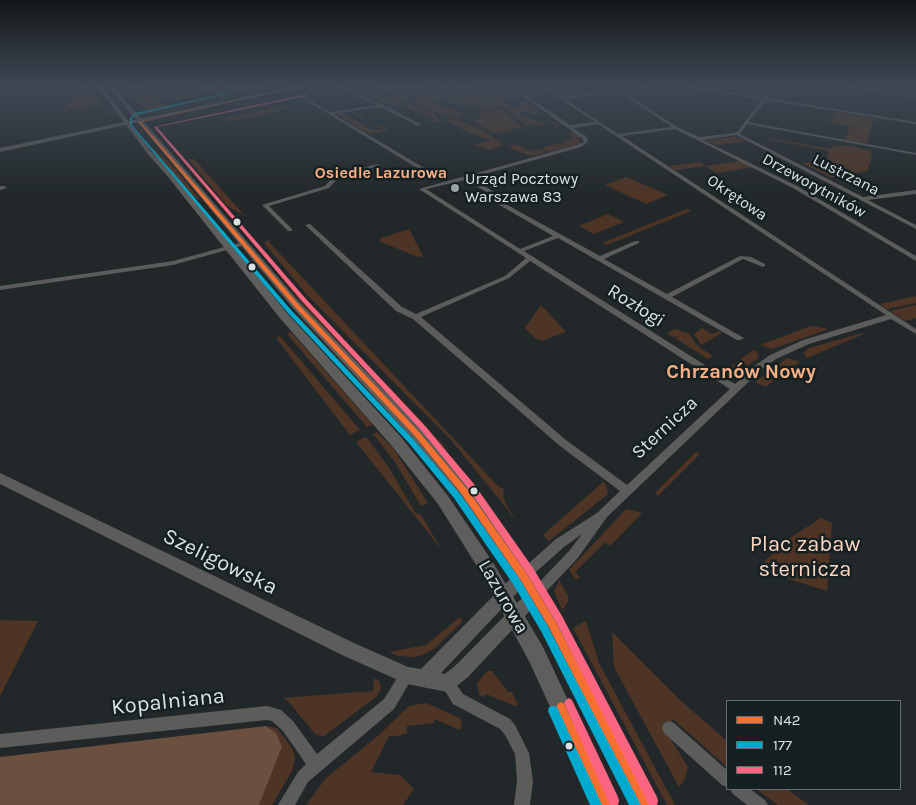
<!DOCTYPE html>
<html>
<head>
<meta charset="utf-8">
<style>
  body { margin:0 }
  #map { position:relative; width:916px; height:805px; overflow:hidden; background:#222829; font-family:Karla,sans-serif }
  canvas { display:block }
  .legend { position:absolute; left:726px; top:700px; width:175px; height:90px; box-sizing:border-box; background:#152022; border:1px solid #646d6f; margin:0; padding:6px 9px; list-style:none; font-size:15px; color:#dae1e2 }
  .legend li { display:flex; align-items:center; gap:10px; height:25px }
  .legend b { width:25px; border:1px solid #646d6f }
</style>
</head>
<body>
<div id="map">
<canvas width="916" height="805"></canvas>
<ul class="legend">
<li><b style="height:6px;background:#f46f30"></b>N42</li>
<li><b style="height:6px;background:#00a9ce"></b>177</li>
<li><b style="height:6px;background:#fa6682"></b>112</li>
</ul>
</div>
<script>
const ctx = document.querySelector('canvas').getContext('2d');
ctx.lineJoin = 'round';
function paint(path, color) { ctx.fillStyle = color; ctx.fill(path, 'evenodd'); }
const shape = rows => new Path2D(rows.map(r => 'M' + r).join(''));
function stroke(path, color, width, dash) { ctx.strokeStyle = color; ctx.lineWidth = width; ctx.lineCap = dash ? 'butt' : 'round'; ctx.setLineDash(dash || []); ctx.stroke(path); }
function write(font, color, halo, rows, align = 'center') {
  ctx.font = font + ' Karla,sans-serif'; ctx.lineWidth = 5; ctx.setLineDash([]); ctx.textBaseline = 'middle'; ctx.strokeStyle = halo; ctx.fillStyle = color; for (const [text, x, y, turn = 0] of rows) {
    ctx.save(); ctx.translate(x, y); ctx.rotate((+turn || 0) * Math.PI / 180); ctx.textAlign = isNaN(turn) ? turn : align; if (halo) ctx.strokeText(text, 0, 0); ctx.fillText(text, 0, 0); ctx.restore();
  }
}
paint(shape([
  [81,86,90,86,112,117,102,106,64,110],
  [123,86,150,86,142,87,142,93,153,92,152,98,171,108,153,113,221,99,153,114,146,111],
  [202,86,220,86,216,88,218,91,174,100,155,96,158,93],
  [226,86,278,87,284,86,228,98,257,91,246,93,230,90],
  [389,86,424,86,423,87,428,90,443,88,445,90,443,97,448,90,479,101,483,106,476,107,458,99,463,97,461,96,454,100,477,109,450,103,443,99,434,102,464,114,453,118,422,107,411,99,434,93,410,98,409,97,412,95,399,93,400,91,392,90,395,88,389,89],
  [457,86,476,86,500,107,483,110,480,109,485,106,483,102,450,90,453,88,448,88],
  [478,86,493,89,492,90,498,93,505,91,498,89,508,88,522,98,500,99,516,107,524,105,516,102,526,101,540,113,534,115,524,111,519,113,537,122,550,119,538,124,554,122,561,127,551,123,540,126,536,125,496,135,536,124,525,125],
  [380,89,393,93,377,92,388,100,396,98,391,96,399,95,417,105,405,100,401,101,433,112,441,121,419,124,434,120,399,104,390,107,390,103,385,104,365,94,362,96,359,94],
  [284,104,289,107,260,117,227,121,224,118,285,106],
  [502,109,522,127,497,133,485,129,472,119,482,118,479,115,487,118,479,113],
  [351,111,366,117,362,119,351,111,344,113,371,130,383,130,377,126,380,125,389,130,369,134,336,114],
  [836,112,874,118,867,143,869,144,833,138,845,139,850,126,830,123],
  [454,119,483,130,503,145,490,150,473,144,491,141,463,130,450,122,443,121],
  [570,133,575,133,580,137,582,140,575,135,581,143,574,146,530,156,509,147,515,144,530,152,539,149,546,152,548,151,542,148,555,144,570,145,563,142,572,138],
  [735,136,746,142,715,145,706,141],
  [768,138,830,149,835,145,853,146,869,151,873,150,870,152,872,157,867,171,852,173,832,168,846,176,831,178,802,163,817,161,831,168,825,163,829,151,767,139],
  [147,144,171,164,202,202,193,196],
  [188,159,194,159,245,216,227,206],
  [740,161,753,167,717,173,705,166,675,170,669,166,700,162,706,166],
  [626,177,668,195,646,204,605,185],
  [687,209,691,211,607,245,602,243],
  [608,214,624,222,594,234,579,226],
  [409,229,423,256,418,257,379,241,381,238],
  [270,239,269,242,498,486,504,489,503,495,505,502,516,520,451,440,307,295,264,243],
  [261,252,266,252,302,298,394,392,449,451,433,440,308,311],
  [916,296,916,303,887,309,880,304],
  [541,305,565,331,565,332,542,341,535,338,525,328],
  [916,305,916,318,905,321,890,311],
  [286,306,301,319,399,424,354,384,284,307],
  [811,326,829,329,772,349,760,345],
  [702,328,712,334,719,331,722,333,701,345,694,334],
  [675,329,688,333,699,347,713,356,708,359,675,338,678,336,672,337,667,333],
  [291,332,372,424,372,425,367,427,287,334],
  [862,333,864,334,807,358,803,353,809,348],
  [280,336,360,430,350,435,276,338],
  [753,350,758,353,758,358,738,373,729,368],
  [787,358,800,362,780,375,766,387,755,382],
  [377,432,393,448,428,503,421,506,395,462,373,434],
  [366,437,388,466,415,512,421,515,442,550,356,442],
  [696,452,700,454,658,496,655,493],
  [604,481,608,491,607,495,549,541,543,535],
  [626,509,642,513,610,546,605,542,575,572,580,577,576,580,569,570],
  [821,518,832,523,827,591,779,576,774,570,762,566,763,563,788,539],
  [559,580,568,596,568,602,562,610,554,592],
  [460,617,462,622,434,649,423,655,415,657,398,656,389,652,426,645],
  [0,620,38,621,0,696],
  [586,621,599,663,675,805,667,805,573,628],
  [612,632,680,700,727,741,727,767,673,719,665,730,688,767,684,781,679,787,614,667],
  [487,671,492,671,508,692,512,692,518,705,515,706,486,694,484,697,479,695,477,683],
  [374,678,380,682,381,688,377,696,323,737,315,734,288,701,283,698,373,691],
  [426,703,460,718,462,722,460,730,434,719,434,723,407,726,407,733,399,736,389,736,371,772,400,775,414,789,403,805,306,805,326,778,379,735,409,706],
  [266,726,277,728,293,750,295,759,292,771,272,805,259,805,282,747,276,733],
  [756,789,787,789,809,805,778,805]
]), '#4e3425');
paint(shape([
  [266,726,276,733,282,747,259,805,0,805,0,757]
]), '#6c503f');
paint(shape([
  [223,86,227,86,229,90,221,93,227,98,226,100,216,93,225,89,223,86],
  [334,86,339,86,355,93,382,86,389,86,386,87,408,97,408,99,406,99,383,88,358,94,388,107,420,124,420,126,418,126,381,107,333,114,426,169,426,171,422,171,301,97,304,96,330,112,377,105,334,86],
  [438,86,444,86,450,89,447,90,438,86],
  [508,86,513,86,570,125,595,122,541,86,546,86,562,97,647,86,658,86,622,91,677,127,699,137,736,133,762,100,681,86,690,86,764,98,773,86,777,86,767,98,916,122,916,124,766,100,748,122,916,153,916,155,747,124,740,134,863,197,916,190,916,194,868,200,916,225,916,229,736,135,703,140,797,186,916,256,916,261,793,188,675,129,622,136,916,329,916,334,891,319,809,344,776,359,762,369,607,517,577,559,539,599,535,601,531,599,529,595,531,591,569,551,582,534,564,547,527,580,523,582,519,580,517,576,519,572,556,539,597,513,620,491,560,446,413,319,396,311,305,225,310,224,402,307,416,314,505,276,526,258,419,189,577,145,584,142,582,138,508,86],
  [619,92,620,93,672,127,618,134,565,99,619,92],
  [598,124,886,315,803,340,770,355,756,365,735,384,524,251,558,238,737,340,740,340,744,338,672,297,743,259,763,267,765,266,765,264,751,257,740,256,667,294,604,259,639,243,639,241,635,241,600,256,500,201,496,193,470,178,581,147,588,142,586,136,573,128,598,124],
  [465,180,492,195,496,203,553,236,520,249,426,189,465,180],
  [530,261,730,389,627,485,566,440,421,317,509,278,530,261],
  [839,86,849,86,916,96,916,98,839,86],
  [377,164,381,165,338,178,329,188,269,206,292,229,292,231,288,231,262,205,325,186,334,176,377,164],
  [0,186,4,186,7,188,0,190,0,186],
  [243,242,246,244,245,245,173,265,0,290,0,286,173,261,243,242],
  [407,668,412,670,414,675,394,709,308,782,295,805,278,805,298,772,306,764,283,731,272,721,267,720,0,748,0,734,267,706,281,710,293,721,317,754,384,699,402,670,407,668],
  [447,676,452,678,463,694,510,719,515,725,529,753,533,781,530,805,514,805,517,781,515,754,505,735,500,729,453,704,440,683,442,678,447,676],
  [669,721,674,723,727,770,727,787,722,785,664,733,662,728,664,723,669,721],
  [730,789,750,789,765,800,768,805,747,805,733,794,730,789]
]), '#5c5c5b');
paint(shape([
  [297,86,306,86,0,152,0,148,297,86],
  [0,473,354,643,408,667,421,669,518,571,523,569,528,571,530,576,528,581,441,673,445,674,456,665,530,590,535,587,540,590,543,595,540,600,468,677,453,689,447,692,407,684,342,655,0,484,0,473]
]), '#5c5c5b');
paint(shape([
  [97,86,102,86,151,151,175,174,287,313,401,437,448,496,492,561,543,647,617,805,595,805,529,661,480,571,438,504,391,445,279,317,169,178,147,153,97,86],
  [108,86,113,86,301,304,422,430,469,487,529,570,558,618,629,750,656,805,634,805,546,630,517,582,459,495,412,438,293,308,108,86]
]), '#5e5e5d');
paint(shape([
  [299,86,304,86,141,122,299,305,419,432,467,489,526,573,555,621,651,805,639,805,549,627,520,579,461,493,415,436,295,307,138,122,299,86],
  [561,702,564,704,612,805,600,805,556,707,558,704,561,702]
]), '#f46f30');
paint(shape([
  [258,86,263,86,137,115,132,118,132,125,292,311,412,438,460,494,519,578,547,625,641,805,629,805,541,631,513,584,454,498,408,442,288,313,130,125,130,118,135,113,258,86],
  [553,706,557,707,602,805,590,805,548,711,549,707,553,706]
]), '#00a9ce');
paint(shape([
  [306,94,307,96,157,127,306,299,425,426,474,484,533,568,562,616,657,797,658,801,657,805,649,805,556,622,527,574,468,488,421,430,302,301,154,127,306,94],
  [569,698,572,700,618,797,619,801,618,805,610,805,564,703,566,700,569,698]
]), '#fa6682');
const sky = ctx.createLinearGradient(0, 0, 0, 199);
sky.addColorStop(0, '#131617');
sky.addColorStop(0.43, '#3e4854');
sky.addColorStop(1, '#3e485400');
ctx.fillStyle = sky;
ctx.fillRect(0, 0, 916, 199);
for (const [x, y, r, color] of [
  [455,188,5,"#9aa0a1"],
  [237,222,4.5,"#dae1e2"],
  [252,267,4.5,"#dae1e2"],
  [474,491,4.5,"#dae1e2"],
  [569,746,4.5,"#dae1e2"]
]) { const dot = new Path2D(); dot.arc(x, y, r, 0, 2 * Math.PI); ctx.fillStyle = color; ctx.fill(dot); stroke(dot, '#152022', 2); }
write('bold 16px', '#f6b086', '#152022', [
  ["Osiedle Lazurowa",381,173]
]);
write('16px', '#dae1e2', '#152022', [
  ["Lustrzana",846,175,27],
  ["Drzeworytników",814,186,29],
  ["Okrętowa",737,198,34]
]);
write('16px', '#dae1e2', '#152022', [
  ["Urząd Pocztowy",465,179],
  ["Warszawa 83",465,197]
], 'left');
write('19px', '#dae1e2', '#152022', [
  ["Rozłogi",636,306,32],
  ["Sternicza",665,428,-43],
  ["Lazurowa",503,597,60]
]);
write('bold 20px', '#f6b086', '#152022', [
  ["Chrzanów Nowy",741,372]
]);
write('22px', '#fad5c0', '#152022', [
  ["Plac zabaw",805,545],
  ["sternicza",805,570]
]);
write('22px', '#dae1e2', '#152022', [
  ["Szeligowska",220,562,26],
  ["Kopalniana",168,702,-6]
]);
</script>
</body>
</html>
